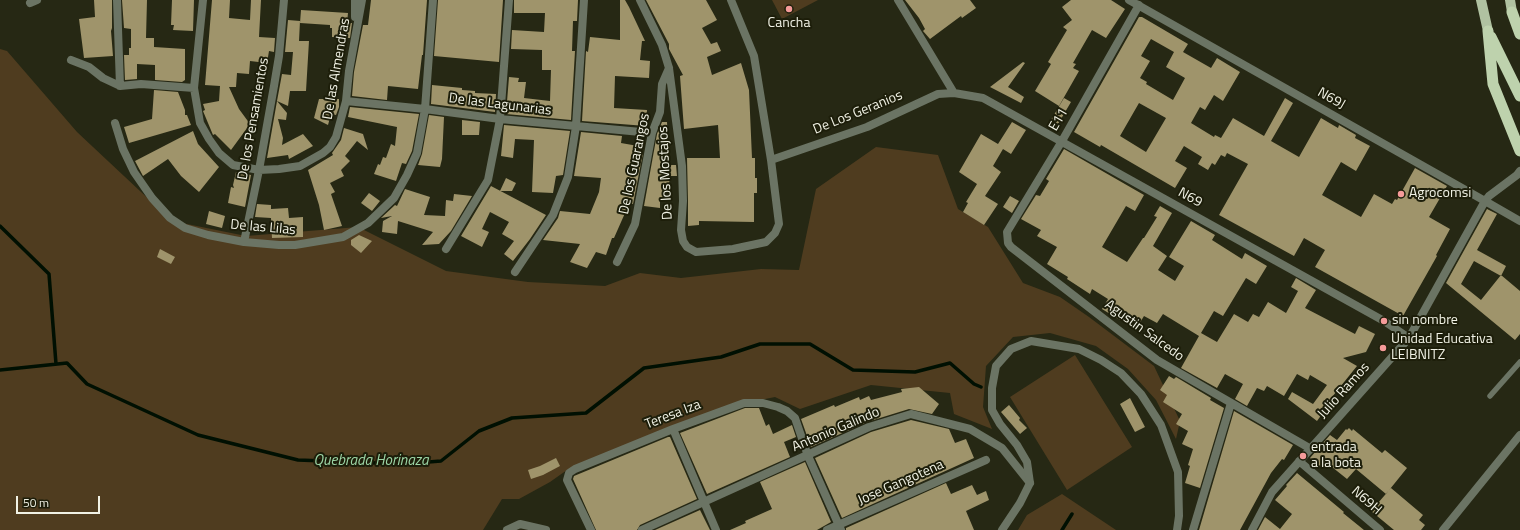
<!DOCTYPE html>
<html>
<head>
<meta charset="utf-8">
<style>
  body { margin:0 }
  #map { position:relative; width:1520px; height:530px; overflow:hidden; background:#262814; font-family:"Titillium Web",sans-serif }
  canvas { display:block }
  .scale { position:absolute; left:16px; top:496px; width:84px; height:18px; box-sizing:border-box; border:2px solid #f1f2e5; border-top:0; padding-left:5px; font-size:12px; line-height:14px; white-space:nowrap; color:#f1f2e5; -webkit-text-stroke:3px #1d1e0a; paint-order:stroke }
</style>
</head>
<body>
<div id="map">
<canvas width="1520" height="530"></canvas>
<div class="scale">50 m</div>
</div>
<script>
const ctx = document.querySelector('canvas').getContext('2d');
ctx.lineJoin = 'round';
function paint(path, color) { ctx.fillStyle = color; ctx.fill(path, 'evenodd'); }
const shape = rows => new Path2D(rows.map(r => 'M' + r).join(''));
function stroke(path, color, width, dash) { ctx.strokeStyle = color; ctx.lineWidth = width; ctx.lineCap = dash ? 'butt' : 'round'; ctx.setLineDash(dash || []); ctx.stroke(path); }
function write(font, color, halo, rows, align = 'center') {
  ctx.font = font + ' "Titillium Web",sans-serif'; ctx.lineWidth = 4; ctx.setLineDash([]); ctx.textBaseline = 'middle'; ctx.strokeStyle = halo; ctx.fillStyle = color; for (const [text, x, y, turn = 0] of rows) {
    ctx.save(); ctx.translate(x, y); ctx.rotate((+turn || 0) * Math.PI / 180); ctx.textAlign = isNaN(turn) ? turn : align; if (halo) ctx.strokeText(text, 0, 0); ctx.fillText(text, 0, 0); ctx.restore();
  }
}
paint(shape([
  [772,0,818,0,782,19],
  [0,49,7,51,77,132,172,221,246,236,358,227,446,271,528,282,605,286,640,273,681,278,761,269,799,270,816,189,876,147,938,155,958,209,988,227,1023,283,1060,297,1089,317,1154,366,1180,421,1176,439,1156,400,1128,369,1096,346,1050,333,1013,337,986,366,983,407,992,429,954,414,950,393,871,385,800,409,775,397,740,404,567,470,550,482,519,499,502,499,483,530,0,530],
  [1075,355,1132,447,1067,490,1010,397],
  [1062,494,1116,530,1018,530,1027,515]
]), '#4f3c1f');
stroke(shape([
  [0,226,49,274,56,364],
  [0,370,67,363,87,384,198,435,298,460,403,464,441,461,479,431,512,418,586,413,644,368,721,357,760,344,810,344,853,370,915,372,950,363,974,384,981,387],
  [1062,530,1072,514]
]), '#001002', 3.5);
paint(shape([
  [94,0,112,0,112,28,111,31,113,56,84,58,79,19,95,17],
  [122,0,147,0,146,38,154,38,154,47,185,49,185,80,182,82,155,80,155,65,137,64,137,79,125,80,124,55,129,55,129,48,131,48,131,29,124,28],
  [172,0,194,0,193,31,173,30,174,25,171,25],
  [212,0,230,0,229,18,250,20,251,0,261,0,259,37,275,38,274,52,269,51,267,63,250,61,249,74,237,73,236,87,229,87,239,109,250,124,231,150,215,134,213,135,203,111,205,110,203,104,219,101,220,86,205,85],
  [371,0,427,0,423,55,422,55,418,89,388,86,387,100,352,96,354,72,363,25,368,25],
  [438,0,503,0,499,62,434,56],
  [514,0,578,0,577,21,573,21,572,51,575,51,571,120,506,114,509,77,519,78,518,82,526,82,524,98,550,101,551,70,542,70,542,50,511,49,512,30,544,32,545,13,514,13],
  [620,0,625,0,629,7,645,41,642,41,640,60,650,61,649,78,615,76,614,108,647,110,646,126,582,121,586,51,588,52,590,37,620,40],
  [646,0,706,0,717,20,702,28,711,44,717,42,721,51,707,57,712,75,741,63,749,90,752,158,755,158,755,178,757,178,757,193,754,193,754,222,699,221,699,225,688,226,688,201,687,158,720,158,718,125,684,129,680,76,683,75,669,49,669,44],
  [905,0,970,0,976,8,962,18,961,16,930,39,923,31,925,29,919,18],
  [1071,0,1111,0,1125,9,1106,38,1092,30,1073,63,1076,64,1073,68,1079,71,1059,106,1035,91,1051,64,1048,62,1067,30,1063,27,1072,20,1062,7],
  [301,10,348,13,347,23,352,23,350,38,332,37,332,28,330,28,330,25,300,23],
  [1139,17,1142,17,1188,44,1183,52,1211,68,1217,58,1240,72,1223,101,1214,95,1205,110,1200,107,1191,123,1214,137,1215,135,1221,138,1233,118,1264,136,1285,98,1293,103,1271,141,1299,157,1321,118,1338,128,1339,125,1356,135,1355,138,1370,146,1356,171,1341,162,1322,195,1361,217,1374,194,1392,204,1395,199,1397,200,1415,168,1447,186,1429,217,1450,229,1436,255,1437,256,1403,316,1315,267,1325,250,1304,238,1294,256,1219,215,1248,164,1227,153,1225,157,1221,155,1215,165,1212,163,1208,170,1198,164,1202,157,1184,146,1175,161,1187,168,1175,188,1101,145,1100,147,1074,132],
  [1151,39,1174,52,1166,67,1185,78,1173,100,1146,84,1147,82,1140,78,1150,61,1141,56],
  [1139,103,1166,118,1146,152,1120,136],
  [288,20,300,21,299,41,309,41,306,91,290,91,288,106,277,101,282,74,291,75,293,52,285,52],
  [1023,62,1025,63,1008,87,1024,97,1021,103,990,87],
  [432,85,462,88,462,90,475,91,475,93,496,94,495,112,431,104],
  [154,90,178,92,185,110,185,115,187,115,191,125,129,143,124,127,152,119],
  [1064,98,1071,102,1058,124,1051,120],
  [319,99,339,99,339,107,336,115,331,114,328,125,314,118],
  [277,101,287,113,286,120,278,119,283,138,282,145,303,134,313,146,289,159,288,155,267,158],
  [350,107,419,114,412,151,406,164,402,163,396,181,374,174,378,164,380,165,383,157,386,158,391,144,395,146,397,127,348,117],
  [429,115,444,117,442,159,440,167,418,165,422,154],
  [462,120,480,122,479,135,462,135],
  [662,122,667,122,669,165,676,165,677,176,670,176,667,201,660,201,660,208,644,206,657,134],
  [1012,122,1026,130,1011,154,1003,149,993,166,1001,172,985,196,998,204,984,225,963,212,968,203,966,202,977,184,959,172,981,134,998,144],
  [504,125,570,131,563,175,556,176,553,193,532,192,534,140,515,139,513,158,501,156],
  [344,128,363,134,368,150,357,141,345,156,350,161,341,170,344,176,330,183,335,192,331,194,342,226,324,230,319,205,308,170,333,155,332,153,341,140],
  [193,131,198,144,219,167,199,192,181,176,168,159,143,176,135,161],
  [581,132,622,136,621,143,638,146,637,153,643,153,633,204,629,204,614,238,612,238,606,255,596,252,587,268,570,262,580,244,543,240,558,218,560,211,590,214,599,192,601,178,574,176],
  [1064,149,1144,195,1135,211,1126,206,1102,247,1127,262,1143,238,1144,238,1157,217,1154,216,1160,206,1172,213,1153,246,1167,256,1158,270,1175,281,1184,266,1169,257,1191,221,1215,235,1212,240,1242,259,1245,253,1267,266,1256,284,1246,278,1223,316,1214,311,1201,333,1217,342,1234,314,1248,322,1253,314,1259,317,1268,302,1286,313,1298,291,1291,287,1296,278,1316,290,1305,308,1355,334,1359,326,1375,334,1366,352,1343,358,1357,366,1328,402,1330,403,1317,421,1288,399,1292,392,1313,404,1327,385,1310,375,1308,380,1297,374,1284,396,1267,386,1264,391,1257,388,1247,406,1235,399,1243,384,1225,374,1217,388,1181,368,1199,336,1163,314,1157,323,1144,316,1139,324,1123,315,1120,320,1102,309,1108,299,1092,289,1090,294,1067,279,1068,277,1047,264,1057,247,1037,236,1041,230,1021,219,1036,195,1040,196,1049,181,1046,179],
  [236,172,251,175,245,207,228,203,231,187,234,188,233,185],
  [506,178,516,183,512,191,500,191],
  [491,186,546,215,530,239,513,261,504,254,514,241,502,234,509,222,492,213,490,212,482,229,489,232,482,247,461,236],
  [405,189,430,197,424,215,445,216,446,200,453,201,454,194,472,196,451,231,439,244,422,245,433,232,398,221,397,234,382,232,383,221,392,216,381,218,395,205,397,206],
  [369,193,380,201,372,211,361,203],
  [1010,196,1019,201,1012,213,1003,207],
  [257,204,271,205,271,209,288,208,289,218,303,217,303,237,272,238,271,218,255,217],
  [1487,209,1497,214,1477,250,1506,266,1501,276,1474,261,1461,284,1481,300,1501,275,1520,291,1520,334,1515,340,1446,283],
  [209,211,225,216,222,228,206,224],
  [359,235,372,241,361,253,351,245,351,240],
  [160,249,175,257,171,264,157,257],
  [1169,376,1174,379,1176,377,1211,398,1210,400,1224,408,1200,488,1185,483,1190,466,1188,465,1193,449,1182,444,1188,431,1176,424,1182,414,1163,402,1167,395,1160,390],
  [919,387,939,404,932,414,909,409,867,422,811,447,801,419,834,405,835,407,859,397,860,400,869,396,871,400,902,392,901,389],
  [1130,398,1145,427,1135,432,1120,404],
  [1009,405,1020,418,1019,420,1027,428,1020,434,1001,412],
  [745,408,759,408,766,426,769,424,773,434,792,425,796,437,784,442,790,457,707,494,680,433],
  [1234,411,1293,445,1284,460,1282,459,1271,473,1240,530,1199,530],
  [911,420,949,429,955,443,966,439,974,458,842,518,815,458,871,432],
  [1349,428,1352,431,1353,429,1382,453,1385,450,1407,468,1386,494,1356,469,1347,479,1327,463,1323,469,1310,458,1330,435,1337,440,1346,429,1347,430],
  [668,437,670,437,697,499,640,525,637,530,596,530,573,479,574,476],
  [556,458,560,466,543,475,531,479,528,470,540,466],
  [805,462,831,522,817,530,730,530,746,523,745,521,772,509,760,482],
  [1297,473,1344,512,1343,513,1364,530,1258,530,1265,517,1280,529,1292,514,1275,500,1287,486,1286,485],
  [946,483,951,494,972,485,977,495,986,491,989,500,966,511,974,530,846,530,846,528],
  [1391,488,1423,515,1419,520,1425,525,1421,530,1394,530,1371,511],
  [700,510,710,530,655,530]
]), '#9f946b');
stroke(shape([
  [1490,396,1520,362]
]), '#6b7464', 5.5);
stroke(shape([
  [117,0,120,86],
  [203,0,194,88,200,123,209,139,219,153,233,165,259,170,279,169,300,166,323,153,330,147,336,137,346,101,349,71,362,0],
  [355,0,355,17],
  [640,0,662,45,669,68,682,166,683,201,681,230,683,241,687,247,696,252,733,249,766,242,775,233,779,224,771,160,754,56,731,0],
  [898,0,954,93],
  [1129,0,1485,201],
  [30,3,37,0],
  [1139,5,1062,141,1007,232,1008,243,1011,247,1157,360,1311,449],
  [71,60,89,67,103,78,120,86,141,84,194,88],
  [346,101,425,109,500,119,652,133],
  [115,123,123,149,134,172,152,198,170,218,185,228,208,235,244,242,279,245,295,245,343,237,368,223,394,198,407,175,417,153,425,109,433,0],
  [771,160,867,127,938,94,954,93,983,98,1384,321,1409,338],
  [244,242,259,170,274,86,279,56,284,0],
  [446,249,488,180,500,119,509,0],
  [617,262,635,224,652,133,660,112,662,84,669,68],
  [515,272,553,215,568,177,576,126,584,0],
  [673,429,716,530],
  [591,530,567,480,569,473,575,469,673,429,744,403,763,403,778,407,787,411,795,418,808,456,841,530],
  [642,530,869,427,911,414,970,429,1002,448,1030,483],
  [827,530,986,460],
  [1193,530,1231,403],
  [1443,530,1520,435]
]), '#6b7464', 8);
stroke(shape([
  [1485,201,1520,221],
  [1299,461,1380,530],
  [507,530,520,524,546,530],
  [1002,530,1020,503,1030,483,1027,462,1017,445,1000,424,992,410,992,388,996,366,1011,349,1031,341,1079,349,1101,360,1121,373,1141,394,1161,425,1178,472,1179,516,1177,530],
  [1252,530,1272,492,1409,338,1485,201,1489,196,1517,175,1520,171]
]), '#6b7464', 8);
stroke(shape([
  [1481,0,1488,31],
  [1510,0,1512,12]
]), '#b0c2a1', 10);
stroke(shape([
  [1512,12,1520,34],
  [1488,31,1493,84,1520,151],
  [1491,37,1520,96]
]), '#bed2ad', 11);
for (const [x, y, r, color] of [
  [789,9,4,"#f59b9a"],
  [1401,194,4,"#f59b9a"],
  [1384,321,4,"#f59b9a"],
  [1383,348,4,"#f59b9a"],
  [1303,456,4,"#f59b9a"]
]) { const dot = new Path2D(); dot.arc(x, y, r, 0, 2 * Math.PI); ctx.fillStyle = color; ctx.fill(dot); stroke(dot, '#1d1e0a', 1.5); }
write('14px', '#f1f2e5', '#1d1e0a', [
  ["Cancha",789,24,"center"],
  ["Agrocomsi",1409,194],
  ["sin nombre",1392,321],
  ["Unidad Educativa",1391,340],
  ["LEIBNITZ",1391,356],
  ["entrada",1311,448],
  ["a la bota",1311,464]
], 'left');
write('14px', '#f1f2e5', '#1d1e0a', [
  ["De las Almendras",337,69,-80],
  ["N69J",1331,99,30],
  ["De las Lagunarias",500,105,7],
  ["De Los Geranios",858,113,-22],
  ["De los Pensamientos",254,119,-80],
  ["E11",1059,120,-60],
  ["De los Guarangos",635,164,-78],
  ["De los Mostajos",666,173,-93],
  ["N69",1190,198,29],
  ["De las Lilas",263,228,5],
  ["Agustin Salcedo",1144,331,36],
  ["Julio Ramos",1344,391,-48],
  ["Teresa Iza",673,415,-21],
  ["Antonio Galindo",836,430,-23],
  ["Jose Gangotena",901,483,-24],
  ["N69H",1366,501,41]
]);
write('italic 15px', '#9dd6a6', '#1d1e0a', [
  ["Quebrada Horinaza",371,461]
]);
</script>
</body>
</html>
